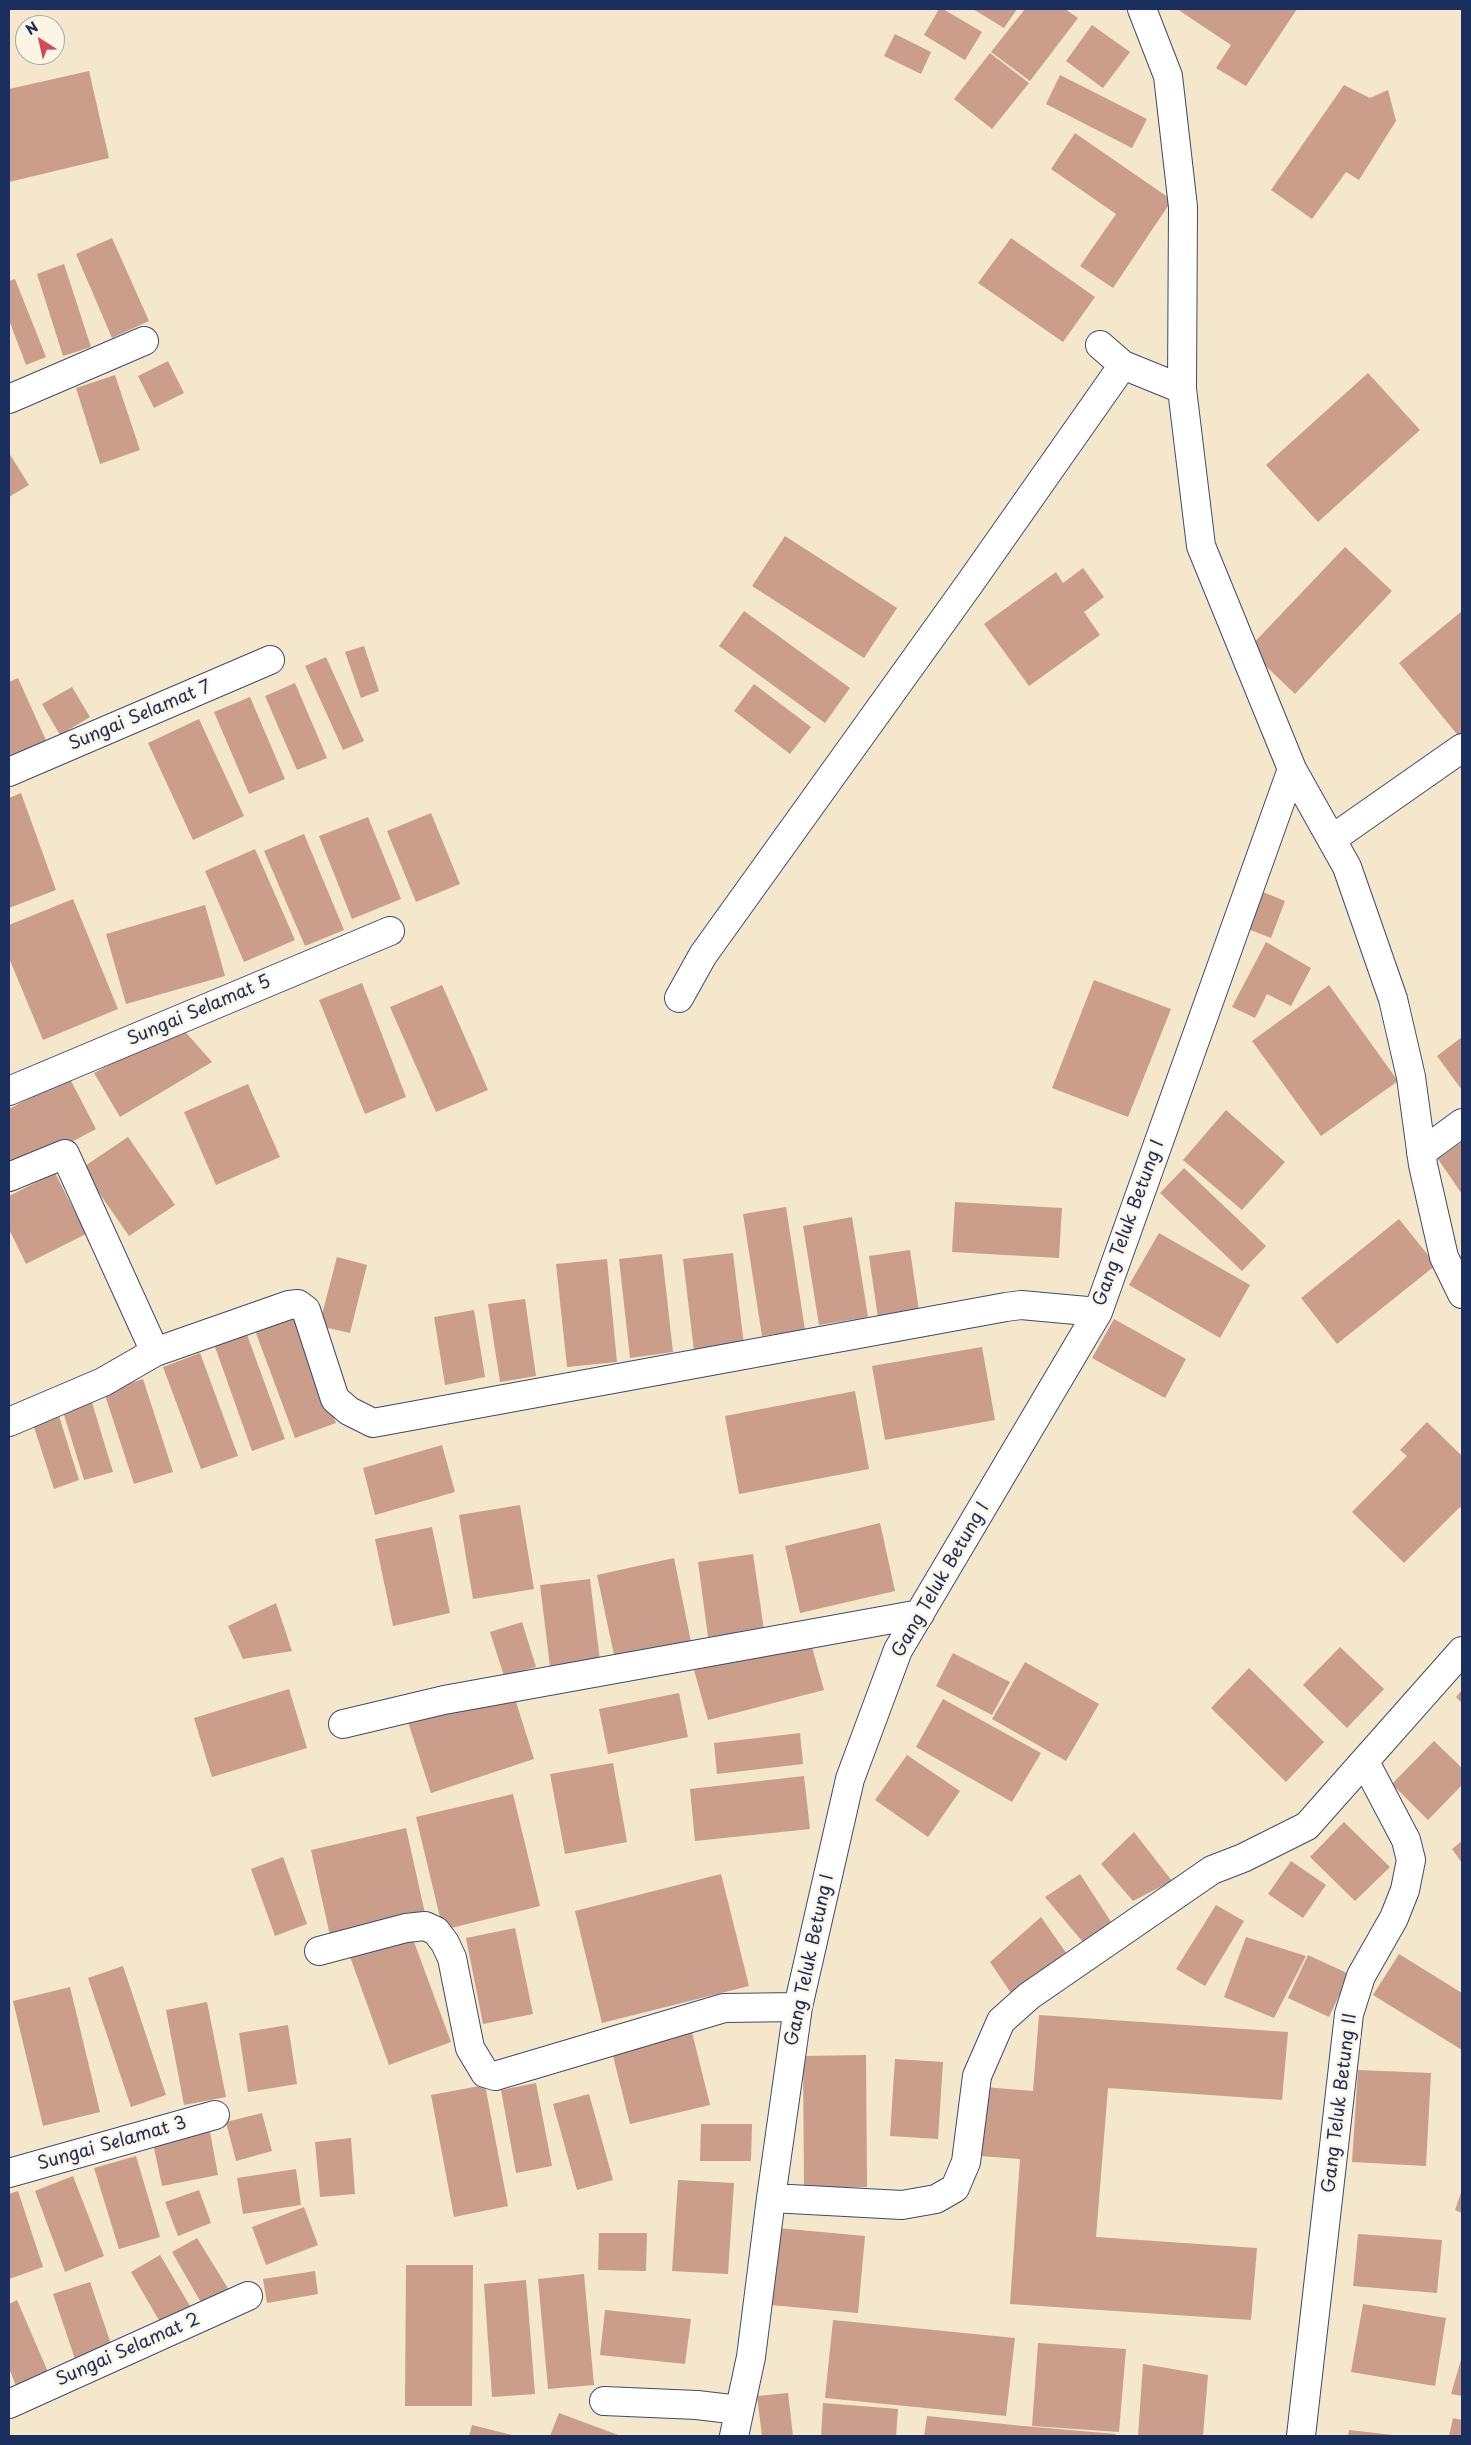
<!DOCTYPE html>
<html>
<head>
<meta charset="utf-8">
<style>
  body { margin:0 }
  #map { position:relative; width:1471px; height:2445px; overflow:hidden; background:#f4e7cc; font-family:"Playpen Sans",sans-serif }
  canvas { display:block }
  .frame { position:absolute; inset:0; border:10px solid #1b2f5e; pointer-events:none }
  .north { position:absolute; left:15px; top:15px; width:50px; height:50px; box-sizing:border-box; background:#fcf5e5; border:1px solid #a2a6af; border-radius:50%; rotate:325deg; font-size:14px; font-weight:700; line-height:20px; text-align:center; color:#1b2f5e }
  .north::after { content:''; display:block; margin:auto; width:18px; height:22px; background:#d1495b; clip-path:polygon(50% 0,100% 100%,50% 72%,0 100%) }
</style>
</head>
<body>
<div id="map">
<canvas width="1471" height="2445"></canvas>
<div class="frame"></div>
<div class="north">N</div>
</div>
<script>
const ctx = document.querySelector('canvas').getContext('2d');
ctx.lineJoin = 'round';
function paint(path, color) { ctx.fillStyle = color; ctx.fill(path, 'evenodd'); }
const shape = rows => new Path2D(rows.map(r => 'M' + r).join(''));
function stroke(path, color, width, dash) { ctx.strokeStyle = color; ctx.lineWidth = width; ctx.lineCap = dash ? 'butt' : 'round'; ctx.setLineDash(dash || []); ctx.stroke(path); }
function write(font, color, halo, rows, align = 'center') {
  ctx.font = font + ' "Playpen Sans",sans-serif'; ctx.lineWidth = 5; ctx.setLineDash([]); ctx.textBaseline = 'middle'; ctx.strokeStyle = halo; ctx.fillStyle = color; for (const [text, x, y, turn = 0] of rows) {
    ctx.save(); ctx.translate(x, y); ctx.rotate((+turn || 0) * Math.PI / 180); ctx.textAlign = isNaN(turn) ? turn : align; if (halo) ctx.strokeText(text, 0, 0); ctx.fillText(text, 0, 0); ctx.restore();
  }
}
paint(shape([
  [939,9,943,9,982,32,965,60,924,35],
  [973,9,1017,9,1004,28],
  [1025,9,1065,9,1078,18,1030,81,991,52],
  [1177,9,1297,9,1246,86,1216,68,1231,45],
  [1092,25,1130,52,1103,88,1066,61],
  [895,34,931,52,921,74,884,56],
  [990,53,1029,83,992,129,954,99],
  [89,71,109,158,9,182,9,89],
  [1060,75,1147,119,1132,148,1046,104],
  [1344,85,1370,98,1388,90,1396,121,1359,180,1346,172,1312,219,1271,190],
  [1075,133,1172,200,1113,288,1080,266,1116,214,1051,169],
  [112,238,149,321,112,338,76,254],
  [1011,238,1095,297,1063,342,978,283],
  [64,264,91,347,63,356,37,274],
  [15,279,46,357,26,365,9,320,9,281],
  [168,361,184,393,154,408,138,376],
  [1368,373,1420,430,1318,522,1266,465],
  [115,375,140,450,100,464,76,388],
  [9,453,29,485,9,497],
  [785,536,897,608,864,658,752,586],
  [1345,547,1392,591,1295,694,1248,649],
  [1083,568,1104,597,1084,612,1100,635,1029,686,984,624,1056,572,1063,583],
  [744,611,850,688,825,723,719,646],
  [1462,611,1462,736,1460,738,1399,663],
  [364,646,379,691,361,698,345,652],
  [326,657,364,741,343,750,305,666],
  [18,678,49,747,9,765,9,682],
  [295,683,327,758,297,770,265,696],
  [754,684,811,727,790,754,734,711],
  [72,687,90,717,60,735,42,704],
  [250,697,285,779,249,794,214,712],
  [199,719,244,816,193,840,148,743],
  [21,793,56,890,9,908,9,798],
  [431,813,460,884,416,902,387,831],
  [368,817,401,899,352,919,319,836],
  [304,834,344,930,305,946,264,851],
  [255,849,295,940,244,962,205,871],
  [1263,892,1285,901,1271,938,1248,929],
  [73,899,118,1009,43,1040,9,958,9,925],
  [205,905,225,976,126,1004,106,934],
  [1266,942,1311,968,1291,1006,1267,994,1255,1018,1232,1007],
  [1094,980,1171,1009,1128,1117,1052,1088],
  [362,983,406,1097,365,1114,319,1000],
  [442,985,488,1090,436,1112,390,1007],
  [1329,985,1398,1081,1321,1136,1252,1041],
  [181,1027,212,1062,120,1117,94,1073],
  [1462,1037,1462,1090,1437,1056],
  [69,1077,96,1129,9,1175,9,1109],
  [248,1084,280,1157,216,1185,184,1112],
  [1226,1110,1285,1162,1242,1210,1183,1160],
  [128,1137,175,1205,129,1236,82,1168],
  [1462,1142,1462,1194,1438,1159],
  [1184,1168,1266,1246,1242,1271,1160,1193],
  [55,1173,86,1234,26,1264,9,1229,9,1196],
  [955,1202,1062,1208,1059,1258,952,1252],
  [786,1207,805,1330,762,1336,743,1214],
  [852,1217,868,1317,819,1325,803,1226],
  [1399,1219,1436,1265,1337,1344,1301,1298],
  [1159,1233,1250,1285,1220,1338,1129,1285],
  [910,1250,920,1318,879,1325,869,1256],
  [733,1253,744,1345,694,1351,683,1259],
  [662,1254,673,1352,630,1358,619,1259],
  [337,1257,367,1265,350,1333,319,1326],
  [607,1259,617,1362,567,1367,556,1264],
  [525,1299,536,1376,500,1382,488,1304],
  [292,1309,336,1423,295,1438,253,1325],
  [474,1310,485,1377,445,1385,434,1317],
  [1114,1319,1186,1359,1165,1398,1092,1358],
  [246,1332,285,1439,252,1451,214,1344],
  [982,1347,995,1420,885,1440,872,1366],
  [200,1353,238,1456,201,1469,163,1367],
  [143,1379,173,1472,134,1484,104,1392],
  [855,1391,869,1469,739,1494,725,1416],
  [90,1396,113,1472,84,1480,61,1405],
  [59,1416,79,1480,54,1489,33,1424],
  [1427,1422,1462,1456,1462,1510,1460,1507,1404,1563,1352,1512,1407,1456,1400,1450],
  [442,1445,455,1492,375,1515,363,1468],
  [520,1505,534,1589,473,1599,459,1515],
  [880,1523,895,1591,800,1613,785,1546],
  [432,1527,450,1613,393,1626,375,1539],
  [753,1554,764,1630,708,1637,698,1562],
  [674,1558,693,1652,617,1669,597,1575],
  [590,1579,600,1661,550,1667,540,1585],
  [276,1603,292,1651,243,1659,228,1626],
  [522,1622,536,1667,504,1676,490,1632],
  [810,1640,824,1690,708,1720,694,1670],
  [1340,1647,1384,1689,1347,1728,1303,1685],
  [953,1653,1010,1682,992,1715,936,1686],
  [1025,1662,1099,1704,1066,1761,992,1719],
  [1249,1668,1324,1742,1286,1782,1211,1708],
  [289,1689,307,1748,212,1777,194,1718],
  [512,1689,534,1759,431,1793,408,1722],
  [1462,1690,1462,1703,1456,1697],
  [679,1693,688,1737,608,1754,599,1709],
  [943,1699,1041,1753,1012,1802,916,1747],
  [800,1733,803,1764,717,1774,714,1743],
  [1434,1741,1462,1768,1462,1785,1428,1820,1392,1784],
  [907,1755,960,1791,928,1837,875,1800],
  [613,1763,627,1842,565,1854,550,1774],
  [804,1776,810,1829,695,1841,690,1789],
  [513,1794,540,1906,443,1930,416,1817],
  [1344,1822,1390,1867,1355,1901,1310,1857],
  [406,1828,426,1918,331,1940,311,1850],
  [1134,1832,1172,1881,1133,1901,1101,1864],
  [1462,1841,1462,1863,1452,1849],
  [283,1857,307,1924,275,1936,251,1869],
  [1291,1861,1326,1885,1303,1918,1268,1894],
  [721,1874,749,1986,602,2023,575,1911],
  [1080,1874,1115,1928,1087,1947,1045,1897],
  [1216,1905,1244,1921,1205,1986,1176,1969],
  [1041,1917,1069,1957,1015,1999,990,1962],
  [515,1928,533,2014,483,2024,466,1938],
  [410,1931,451,2042,389,2065,349,1954],
  [1246,1937,1306,1956,1274,2018,1224,1997],
  [1399,1954,1462,1993,1462,2050,1373,1995],
  [1308,1955,1349,1974,1329,2017,1288,1998],
  [123,1966,166,2095,131,2107,88,1978],
  [70,1987,100,2112,43,2126,13,2001],
  [207,2002,226,2097,184,2105,166,2010],
  [1039,2015,1288,2032,1282,2100,1108,2088,1096,2237,1257,2248,1251,2320,1010,2304,1020,2159,979,2156,984,2087,1033,2091],
  [690,2024,710,2105,630,2124,610,2044],
  [288,2025,297,2084,248,2092,239,2033],
  [866,2055,867,2187,804,2188,803,2056],
  [895,2059,943,2062,938,2139,890,2136],
  [1358,2070,1431,2073,1426,2166,1352,2162],
  [536,2083,552,2166,516,2173,501,2090],
  [485,2085,508,2206,454,2217,431,2095],
  [589,2094,613,2180,577,2190,553,2104],
  [262,2113,272,2151,236,2161,226,2122],
  [701,2124,752,2124,751,2161,700,2161],
  [210,2132,218,2175,162,2186,153,2143],
  [351,2138,355,2194,320,2197,315,2142],
  [136,2156,160,2237,119,2249,94,2168],
  [296,2169,301,2205,243,2214,237,2178],
  [73,2176,104,2256,65,2272,35,2191],
  [678,2180,734,2183,728,2274,672,2271],
  [199,2190,211,2223,178,2236,165,2202],
  [1462,2190,1462,2213,1455,2210],
  [18,2191,43,2267,9,2279,9,2194],
  [304,2207,318,2245,266,2265,252,2227],
  [778,2228,865,2236,858,2313,771,2305],
  [599,2233,647,2233,646,2271,598,2270],
  [1358,2234,1442,2240,1437,2293,1353,2286],
  [197,2238,229,2290,203,2306,172,2252],
  [160,2255,193,2311,164,2329,131,2272],
  [406,2265,473,2265,472,2406,405,2406],
  [315,2271,318,2294,267,2303,263,2279],
  [584,2274,594,2385,548,2389,538,2279],
  [526,2280,535,2394,492,2397,484,2284],
  [90,2282,112,2347,75,2359,53,2294],
  [17,2300,48,2372,16,2386,9,2368,9,2304],
  [1363,2304,1446,2318,1435,2386,1351,2372],
  [605,2310,691,2319,685,2364,600,2355],
  [833,2320,1015,2338,1006,2416,825,2398],
  [1038,2343,1126,2349,1119,2432,1032,2426],
  [1462,2356,1462,2396,1451,2394],
  [1143,2364,1208,2375,1203,2436,1138,2436],
  [788,2393,793,2436,762,2436,757,2396],
  [823,2403,898,2409,896,2436,821,2436],
  [559,2413,621,2436,550,2436],
  [927,2416,1023,2426,1116,2434,1115,2436,924,2436],
  [1453,2418,1462,2420,1462,2436,1449,2436],
  [472,2425,516,2436,469,2436],
  [1349,2430,1393,2435,1393,2436,1348,2436]
]), '#cb9d8b');
const street = shape([
  [1142,9,1168,76,1183,207,1182,389,1201,546,1292,769,1347,867,1393,999,1411,1077,1423,1165,1444,1257,1462,1294],
  [1100,345,1123,365,1182,389],
  [9,399,144,341],
  [9,772,270,660],
  [1332,839,1462,748],
  [679,998,703,955,970,583,1123,365],
  [9,1091,390,931],
  [1421,1153,1462,1123],
  [9,1177,65,1154,155,1352],
  [9,1422,103,1382,155,1352,289,1305,298,1304,306,1310,335,1399,349,1411,373,1423,1006,1307,1021,1305,1098,1312],
  [343,1724,444,1700,920,1614],
  [319,1951,406,1928,425,1926,436,1931,445,1943,452,1958,470,2048,485,2073,495,2076,724,2008,798,2007],
  [9,2173,215,2115],
  [771,2198,902,2205,936,2199,955,2188,966,2162,977,2076,1001,2021,1029,1996,1212,1870,1243,1858,1307,1826,1462,1651],
  [604,2401,697,2405,739,2410],
  [9,2404,248,2296],
  [734,2436,751,2357,771,2198,798,2007,850,1779,898,1650,1098,1312,1292,769],
  [1301,2436,1349,2014,1361,1976,1394,1918,1405,1890,1411,1860,1406,1840,1365,1762]
]);
stroke(street, '#3c4b6e', 30);
stroke(street, '#fff', 28);
write('18px', '#1b2f5e', '#fcf5e5', [
  ["Sungai Selamat 7",140,716,-23],
  ["Sungai Selamat 5",199,1011,-23],
  ["Gang Teluk Betung I",1129,1223,-70],
  ["Gang Teluk Betung I",941,1580,-60],
  ["Gang Teluk Betung I",810,1960,-78],
  ["Gang Teluk Betung II",1340,2103,-83],
  ["Sungai Selamat 3",112,2144,-16],
  ["Sungai Selamat 2",128,2350,-24]
]);
</script>
</body>
</html>
